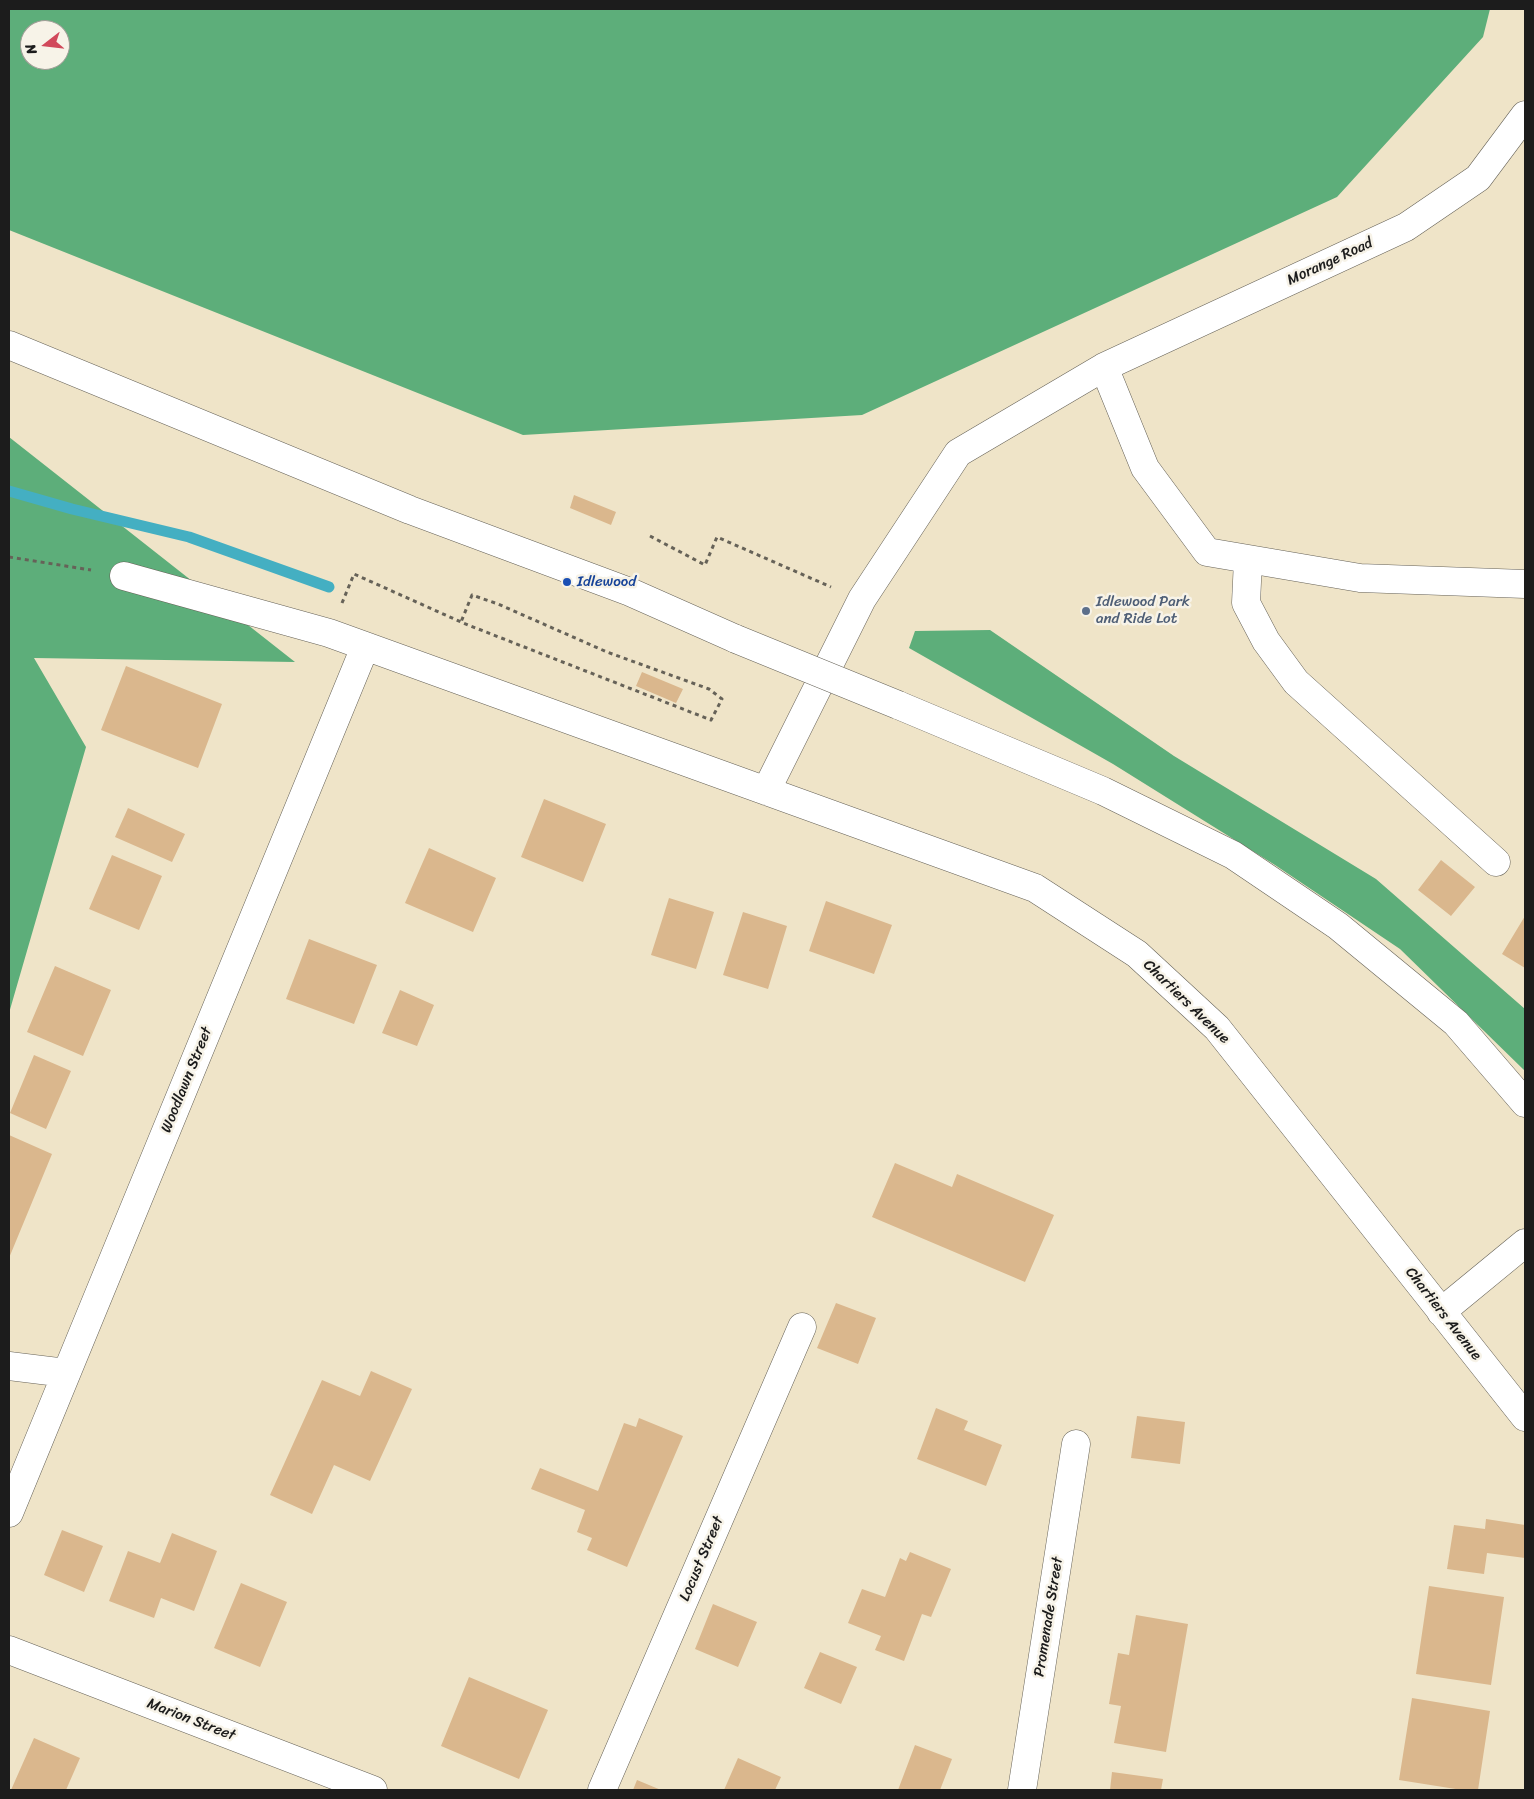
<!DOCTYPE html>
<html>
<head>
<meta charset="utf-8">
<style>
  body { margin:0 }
  #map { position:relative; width:1534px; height:1799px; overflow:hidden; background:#efe4c8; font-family:Sriracha,sans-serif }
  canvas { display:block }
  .frame { position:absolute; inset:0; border:10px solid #1c1c1c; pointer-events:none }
  .north { position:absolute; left:20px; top:20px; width:50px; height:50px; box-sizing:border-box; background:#f7f3e8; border:1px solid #9f9d96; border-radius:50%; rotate:254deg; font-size:14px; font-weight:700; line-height:20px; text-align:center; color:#1c1c1c }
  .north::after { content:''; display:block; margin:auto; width:18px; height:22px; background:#d1495b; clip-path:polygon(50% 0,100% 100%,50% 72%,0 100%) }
</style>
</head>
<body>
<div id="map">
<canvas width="1534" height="1799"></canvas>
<div class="frame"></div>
<div class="north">N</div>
</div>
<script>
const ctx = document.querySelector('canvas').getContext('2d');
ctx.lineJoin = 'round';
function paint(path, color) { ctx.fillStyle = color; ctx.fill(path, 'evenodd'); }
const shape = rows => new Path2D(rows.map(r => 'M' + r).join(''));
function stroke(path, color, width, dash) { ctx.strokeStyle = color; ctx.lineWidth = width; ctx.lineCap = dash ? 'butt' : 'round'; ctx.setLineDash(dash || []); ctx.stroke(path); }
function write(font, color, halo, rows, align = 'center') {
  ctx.font = font + ' Sriracha,sans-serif'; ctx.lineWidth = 5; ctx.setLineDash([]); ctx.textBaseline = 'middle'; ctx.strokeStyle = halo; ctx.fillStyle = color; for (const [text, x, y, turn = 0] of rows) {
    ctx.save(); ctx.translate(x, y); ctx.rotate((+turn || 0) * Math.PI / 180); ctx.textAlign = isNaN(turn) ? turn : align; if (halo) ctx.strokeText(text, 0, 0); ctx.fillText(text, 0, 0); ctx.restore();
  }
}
paint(shape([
  [9,9,1490,9,1483,37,1337,197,862,415,523,435,9,230],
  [30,30,60,30,60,60,30,60],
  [9,437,295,662,34,658,86,747,9,1013],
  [990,630,1174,756,1376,879,1525,1009,1525,1071,1400,949,1275,865,1113,764,909,648,915,631]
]), '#5dae7a');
stroke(shape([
  [9,491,72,509,189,537,329,587]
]), '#44afc2', 11);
paint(shape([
  [574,495,616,512,611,525,570,508],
  [126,666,222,704,198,768,101,730],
  [642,672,683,689,676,703,636,686],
  [544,799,606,824,583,882,521,857],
  [128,808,185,834,172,862,115,837],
  [429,848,496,878,473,932,405,903],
  [112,855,162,876,139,930,89,909],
  [1441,860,1475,887,1451,916,1418,890],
  [669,898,714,912,696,969,651,955],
  [826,901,892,925,874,974,809,951],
  [743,912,787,926,768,989,723,975],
  [1525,916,1525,968,1502,954],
  [309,939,377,965,354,1024,286,999],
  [55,966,111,990,83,1056,27,1032],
  [400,990,434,1005,417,1046,382,1033],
  [34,1055,71,1071,46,1129,10,1113],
  [9,1135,52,1154,9,1258],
  [895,1163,952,1187,957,1174,1054,1215,1025,1282,872,1217],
  [836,1303,876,1318,858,1364,817,1348],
  [371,1371,412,1389,370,1481,334,1465,312,1514,270,1495,322,1380,360,1396],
  [936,1408,968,1421,964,1430,1002,1445,986,1486,917,1459],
  [1137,1416,1185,1422,1180,1464,1131,1458],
  [639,1418,683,1436,627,1567,587,1550,592,1538,577,1532,585,1510,531,1489,540,1468,598,1491,624,1423,636,1427],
  [1486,1519,1525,1525,1525,1558,1487,1553,1484,1574,1447,1569,1454,1525,1485,1529],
  [62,1530,103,1546,84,1592,44,1575],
  [172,1533,217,1551,194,1611,161,1598,154,1618,109,1601,128,1551,160,1563],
  [910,1552,951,1569,931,1617,922,1614,904,1661,875,1650,881,1636,848,1623,862,1589,885,1597,900,1558,906,1561],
  [241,1583,287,1602,260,1667,214,1648],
  [1429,1586,1504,1597,1491,1685,1416,1674],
  [713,1604,757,1622,738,1667,695,1649],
  [1136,1615,1188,1624,1166,1752,1114,1743,1121,1706,1109,1704,1118,1653,1129,1655],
  [820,1652,857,1667,841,1704,804,1688],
  [469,1677,548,1710,519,1779,441,1746],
  [1412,1698,1490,1711,1478,1790,1462,1790,1399,1780],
  [34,1738,80,1758,66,1790,11,1790],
  [915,1745,952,1759,940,1790,898,1790],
  [738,1758,781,1777,775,1790,724,1790],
  [1112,1772,1163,1779,1161,1790,1110,1790],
  [637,1780,661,1790,633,1790]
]), '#dab78d');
const minor = shape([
  [9,345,410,510,630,592,736,639],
  [1104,367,1145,468,1207,552,1360,578,1525,584],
  [1248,560,1246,603,1266,641,1296,682,1496,862],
  [124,576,329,633,1035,888,1137,954,1217,1028,1525,1417],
  [898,705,1103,791,1233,855,1338,926,1456,1023,1525,1103],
  [766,791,862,599,958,453,1104,367,1406,227,1478,178,1525,115],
  [1441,1312,1525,1243],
  [9,1366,66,1373],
  [9,1513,365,647],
  [9,1650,373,1790],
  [602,1790,802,1327],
  [1022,1790,1076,1444]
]);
stroke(minor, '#666258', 29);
stroke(shape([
  [650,536,705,565,717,537,831,587],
  [9,557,91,570],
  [342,603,354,574,461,622,468,625,711,720,722,699,709,689,607,652,498,604,472,595,461,622]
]), '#666258', 3, [4, 4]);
stroke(minor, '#fff', 28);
const minorBridge = shape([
  [736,639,898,705]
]);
stroke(minorBridge, '#666258', 29, []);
stroke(minorBridge, '#fff', 28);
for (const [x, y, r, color] of [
  [567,582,5,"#1a4fb4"],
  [1086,611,5,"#5c6f8a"]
]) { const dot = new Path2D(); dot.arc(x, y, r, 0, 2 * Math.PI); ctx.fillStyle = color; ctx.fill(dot); stroke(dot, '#f7f3e8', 2); }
write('15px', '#1c1c1c', '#f7f3e8', [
  ["Morange Road",1330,262,-25],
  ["Chartiers Avenue",1186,1002,44],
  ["Woodlawn Street",187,1080,-68],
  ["Chartiers Avenue",1443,1314,52],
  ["Locust Street",702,1559,-67],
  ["Promenade Street",1049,1617,-81],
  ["Marion Street",191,1720,21]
]);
write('15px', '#164399', '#f7f3e8', [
  ["Idlewood",577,582]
], 'left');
write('15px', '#4e5e75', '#f7f3e8', [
  ["Idlewood Park",1096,602],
  ["and Ride Lot",1096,619]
], 'left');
</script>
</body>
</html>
